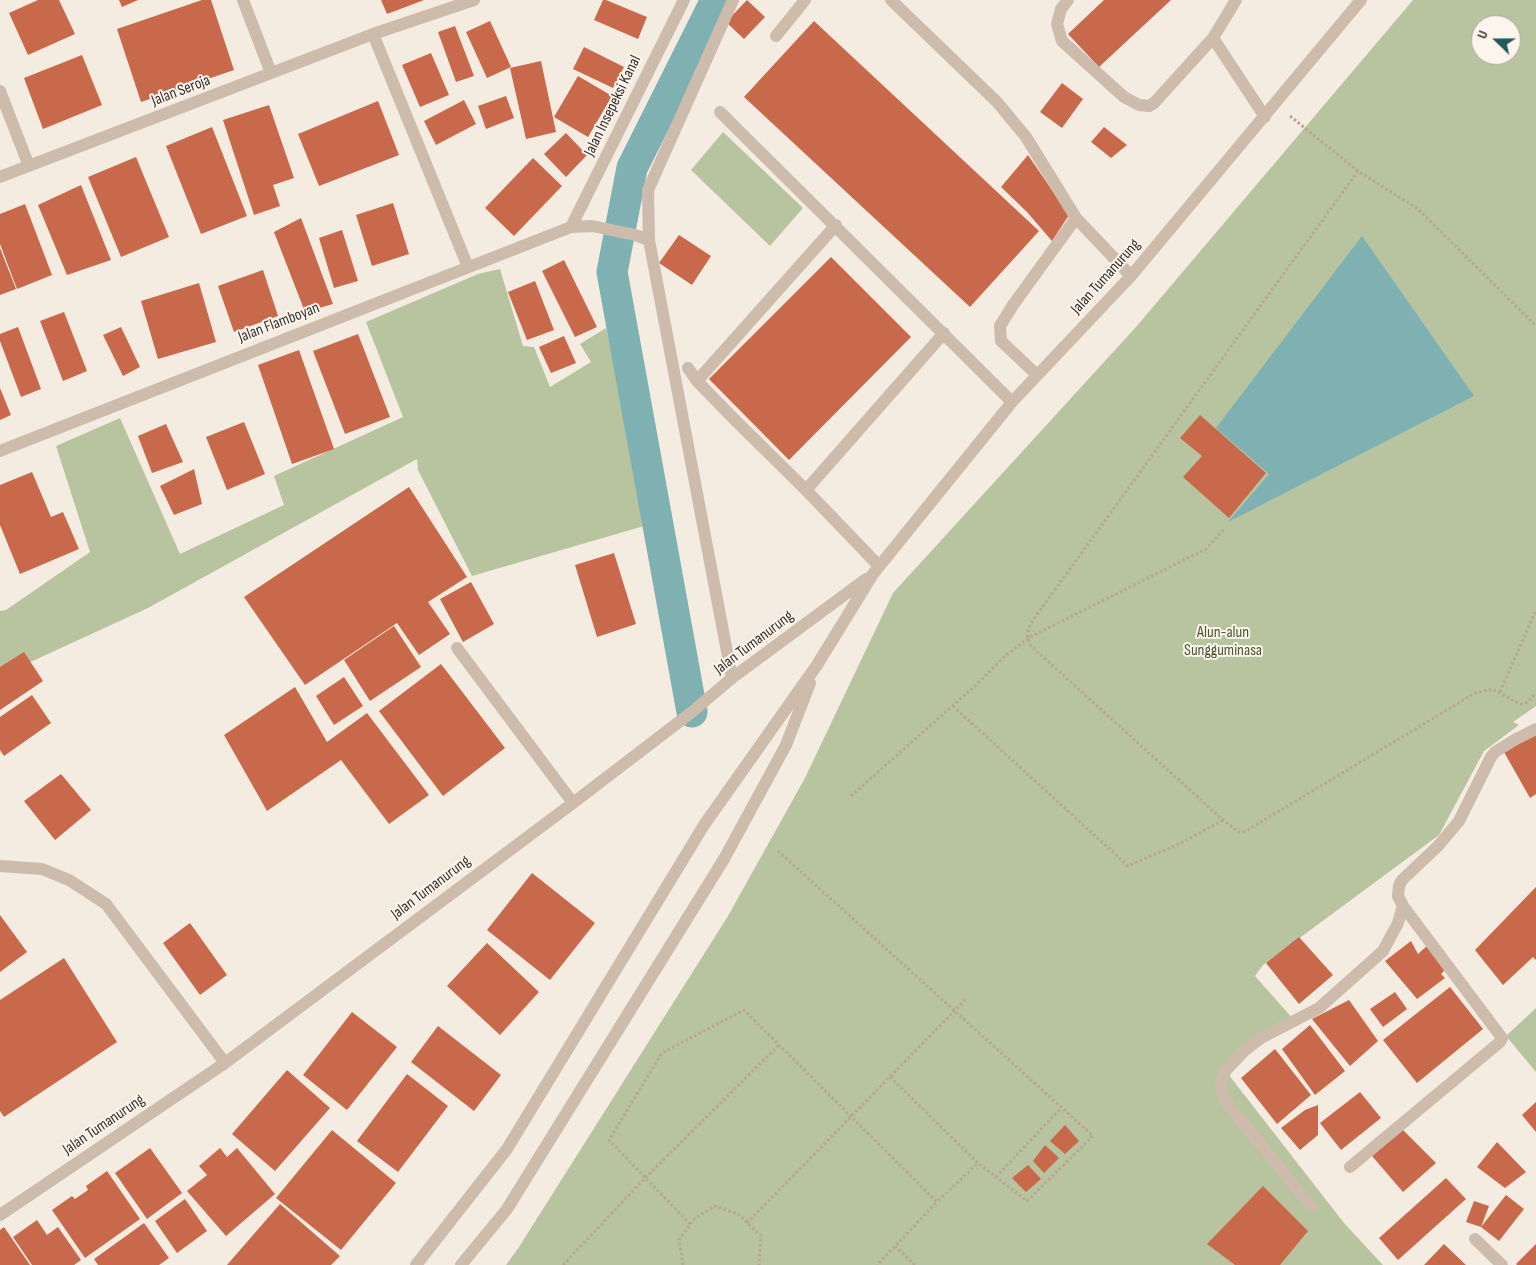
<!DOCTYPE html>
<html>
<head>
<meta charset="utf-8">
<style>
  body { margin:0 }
  #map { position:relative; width:1536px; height:1265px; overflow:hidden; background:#f4ebe1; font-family:"Sofia Sans Condensed",sans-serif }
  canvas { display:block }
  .north { position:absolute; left:1471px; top:15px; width:50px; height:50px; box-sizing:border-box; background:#fbf5ee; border:1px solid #aea6a0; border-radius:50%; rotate:292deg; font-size:14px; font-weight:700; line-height:20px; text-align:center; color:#3b302b }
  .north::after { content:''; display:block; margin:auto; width:18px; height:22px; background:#1f5a5e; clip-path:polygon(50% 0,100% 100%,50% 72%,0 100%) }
</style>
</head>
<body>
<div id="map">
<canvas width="1536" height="1265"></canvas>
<div class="north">U</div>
</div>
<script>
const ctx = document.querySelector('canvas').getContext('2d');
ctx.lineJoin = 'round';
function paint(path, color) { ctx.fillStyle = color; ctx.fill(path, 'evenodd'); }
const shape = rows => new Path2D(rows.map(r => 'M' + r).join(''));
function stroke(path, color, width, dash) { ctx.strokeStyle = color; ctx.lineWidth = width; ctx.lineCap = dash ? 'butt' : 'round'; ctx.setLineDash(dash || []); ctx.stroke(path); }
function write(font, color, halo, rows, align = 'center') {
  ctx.font = font + ' "Sofia Sans Condensed",sans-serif'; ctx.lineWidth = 4; ctx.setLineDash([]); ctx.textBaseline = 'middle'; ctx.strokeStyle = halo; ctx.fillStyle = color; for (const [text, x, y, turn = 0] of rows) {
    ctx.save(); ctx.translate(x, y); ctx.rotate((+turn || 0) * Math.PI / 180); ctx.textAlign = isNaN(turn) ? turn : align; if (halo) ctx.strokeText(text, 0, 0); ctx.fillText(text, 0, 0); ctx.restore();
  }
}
paint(shape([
  [1413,0,1536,0,1536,706,1513,722,1519,725,1484,751,1439,835,1263,965,1255,976,1294,1020,1225,1070,1344,1223,1383,1265,506,1265,519,1247,728,916,805,778,893,593,1136,327],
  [1481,25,1511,25,1511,55,1481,55],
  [723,132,803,208,770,246,691,170],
  [500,269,523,346,534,347,550,387,591,362,580,344,606,328,618,380,644,526,472,576,418,470,417,459,148,608,0,676,0,611,6,610,90,552,56,446,120,418,180,554,284,505,274,476,403,417,366,322,478,274],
  [1536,1008,1536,1072,1506,1036]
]), '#b8c4a0');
paint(shape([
  [1362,236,1474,396,1228,522,1269,474,1216,428]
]), '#7fb0b2');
stroke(shape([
  [692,712,612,272,632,168,716,0]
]), '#7fb0b2', 31);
paint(shape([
  [38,0,59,0,75,34,28,55,9,13],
  [119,0,138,0,122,7],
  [202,0,211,0,234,70,141,102,117,29],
  [381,0,424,0,387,14],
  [603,0,606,0,647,17,638,39,594,20],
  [747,0,765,17,744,39,726,22],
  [1104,0,1171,0,1099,67,1068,34],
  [490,21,511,67,487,78,466,32],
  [814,21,1039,231,970,307,744,97],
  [455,26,474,76,456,82,438,32],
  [584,47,624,67,613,88,573,69],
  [431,53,449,95,420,107,402,65],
  [82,55,102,105,43,129,24,78],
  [541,61,556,132,526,139,510,68],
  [578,76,612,96,588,137,554,117],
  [1062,83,1083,99,1062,128,1040,112],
  [506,96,514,118,486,129,478,106],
  [464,100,476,124,436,145,424,121],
  [378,101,399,155,319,186,298,134],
  [269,105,294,178,273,185,280,206,254,215,223,120],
  [212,127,247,216,201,234,166,146],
  [1104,127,1127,145,1111,158,1091,142],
  [566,133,587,155,566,177,544,154],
  [1028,155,1069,215,1052,241,1027,212,1001,187],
  [136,157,169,237,121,257,88,177],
  [533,158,562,186,514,236,485,208],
  [81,185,111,260,67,275,38,205],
  [393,203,409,254,372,266,356,215],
  [25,204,52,275,17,289,0,244,0,214],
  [301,218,333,304,305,312,274,232],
  [342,230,358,281,334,288,319,238],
  [679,235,711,256,692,285,659,263],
  [0,248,16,289,0,295],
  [831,257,911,337,789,460,709,379],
  [564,260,597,327,575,337,542,271],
  [263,270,278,316,234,332,218,286],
  [535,281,554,330,527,340,508,292],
  [199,283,216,342,158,359,141,301],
  [64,312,87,371,63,381,40,321],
  [18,327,41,389,21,397,0,341,0,334],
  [121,327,140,367,123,376,103,335],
  [358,334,390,417,345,434,313,351],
  [564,336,576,363,551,373,539,347],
  [299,350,334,449,292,464,258,365],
  [0,388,11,415,0,420],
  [1200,415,1266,473,1229,518,1183,477,1202,456,1180,438],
  [244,422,265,474,227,490,206,437],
  [166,424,183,462,152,473,138,436],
  [194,469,202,504,174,515,160,486],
  [32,472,51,517,63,512,79,549,20,574,0,525,0,485],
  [409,487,467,577,428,602,450,634,419,655,397,623,305,685,244,597],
  [614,553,636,624,597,637,575,565],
  [471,582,494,624,463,642,440,599],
  [394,626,421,667,370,701,344,660],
  [24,652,43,681,0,710,0,667],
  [441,664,505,748,443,796,379,711],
  [344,677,363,706,334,725,316,696],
  [295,687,327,742,367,713,429,795,389,824,341,760,267,811,224,735],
  [32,695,51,723,4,756,0,750,0,717],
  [1536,733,1536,794,1530,798,1504,752],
  [61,774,91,810,55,840,24,801],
  [532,873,595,923,550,980,487,930],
  [1536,887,1536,960,1533,957,1503,985,1475,950],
  [0,915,27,952,0,972],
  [190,923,227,975,200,995,163,943],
  [1299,937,1333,975,1299,1004,1266,963],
  [1411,941,1418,954,1429,944,1448,967,1441,974,1445,978,1417,999,1385,961],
  [487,943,539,992,500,1035,447,986],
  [64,958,117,1042,4,1117,0,1111,0,1000],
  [1450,987,1483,1029,1417,1083,1383,1040],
  [1395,992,1407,1009,1383,1027,1370,1009],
  [1349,1000,1378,1041,1350,1066,1312,1019],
  [352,1012,397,1047,347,1110,303,1075],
  [1310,1025,1345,1071,1315,1095,1282,1049],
  [438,1026,501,1075,474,1111,411,1062],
  [1275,1049,1311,1095,1277,1124,1241,1078],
  [287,1070,330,1108,275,1171,232,1134],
  [407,1074,448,1106,398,1172,357,1141],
  [1360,1092,1381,1118,1341,1150,1320,1123],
  [1536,1102,1536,1132,1522,1115],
  [1318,1105,1318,1135,1300,1150,1281,1128,1305,1110],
  [1065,1125,1079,1141,1065,1154,1050,1141],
  [1402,1129,1436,1163,1403,1192,1372,1156],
  [332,1130,396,1183,341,1250,276,1198],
  [1497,1142,1526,1172,1505,1188,1477,1167],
  [1045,1145,1059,1158,1044,1173,1033,1161],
  [150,1148,182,1193,147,1219,115,1173],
  [220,1148,227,1157,237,1148,275,1194,226,1236,187,1191,207,1175,199,1166],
  [1028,1165,1041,1179,1026,1192,1012,1178],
  [107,1171,140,1219,85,1258,52,1210,72,1196,75,1199,88,1190,86,1186],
  [1446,1178,1466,1199,1398,1260,1379,1238],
  [1263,1186,1308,1231,1280,1265,1235,1265,1207,1244],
  [1506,1195,1524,1209,1499,1241,1481,1227],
  [185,1199,207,1231,177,1253,155,1221],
  [1474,1201,1489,1206,1481,1227,1466,1222],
  [280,1204,340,1256,331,1265,227,1265],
  [37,1220,47,1235,58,1227,81,1260,74,1265,32,1265,13,1237],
  [144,1223,169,1258,159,1265,98,1265,94,1259],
  [4,1227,30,1265,0,1265,0,1230],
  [1444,1244,1466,1265,1424,1265],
  [1536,1244,1536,1265,1517,1265,1516,1264]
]), '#c8694b');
stroke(shape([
  [1290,116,1358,171,1418,209,1536,326],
  [1358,171,1033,620,1028,629,1028,638,1031,646,1223,820,1239,832,1246,831,1475,693,1492,689,1518,703,1523,704,1528,702,1536,693],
  [1500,692,1536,610],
  [953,706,1128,866,1179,844,1223,820],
  [851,796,976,685,1003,658,1028,638,1206,549,1225,528],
  [778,851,1093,1136,1027,1201,978,1163],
  [890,1077,978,1163,937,1202],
  [996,1177,1061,1108],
  [747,1223,967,998],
  [690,1224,609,1140,662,1053,744,1010,937,1202,877,1265],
  [895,1246,915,1265],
  [563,1265,645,1178,779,1045],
  [683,1265,679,1240,695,1218,715,1206,738,1214,761,1236,759,1265]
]), '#b9a596', 3, [2.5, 2.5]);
stroke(shape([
  [243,0,271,73],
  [891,0,997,102,1026,137,1076,218,1131,276],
  [1068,0,1061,9,1057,24,1062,41,1124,97,1139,105,1149,106,1154,103,1213,38,1236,0],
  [373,34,468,267],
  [776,36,805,0],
  [1213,38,1265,117],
  [0,91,29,166],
  [720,112,1012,402],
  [0,177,373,34,474,0],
  [571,227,684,0],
  [649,240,648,190,733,0],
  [688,368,697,381,734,419,806,490,879,566],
  [1037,375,1001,341,1000,326,1013,305,1076,218],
  [697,381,836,225],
  [0,451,571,227,592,226,635,235,649,240,732,678],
  [806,490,944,333],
  [457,648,573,803],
  [0,866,42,869,69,880,106,904,225,1063],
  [1350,1167,1500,1042,1502,1038,1403,906,1398,896,1399,886,1402,880,1438,846,1459,821,1491,757,1495,752,1516,739,1536,729],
  [1311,1206,1229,1106,1222,1093,1221,1081,1226,1070,1244,1051,1261,1038,1319,1008,1383,951,1398,923,1403,906],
  [0,1215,225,1063,573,803,692,712,732,678,866,579],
  [1475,1239,1502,1265],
  [416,1265,507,1149,704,825,817,665,873,574,1012,402,1131,276,1361,0],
  [461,1265,507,1209,724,859,786,745,810,683]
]), '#cdbbac', 12);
write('16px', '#3b302b', '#fbf5ee', [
  ["Jalan Seroja",181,91,-21],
  ["Jalan Insepeksi Kanal",613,106,-64],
  ["Jalan Tumanurung",1106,277,-48],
  ["Jalan Flamboyan",279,323,-21],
  ["Jalan Tumanurung",754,643,-37],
  ["Jalan Tumanurung",431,888,-37],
  ["Jalan Tumanurung",104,1125,-34]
]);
write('16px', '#4a5a2e', '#fbf5ee', [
  ["Alun-alun",1223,633],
  ["Sungguminasa",1223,651]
]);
</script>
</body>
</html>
